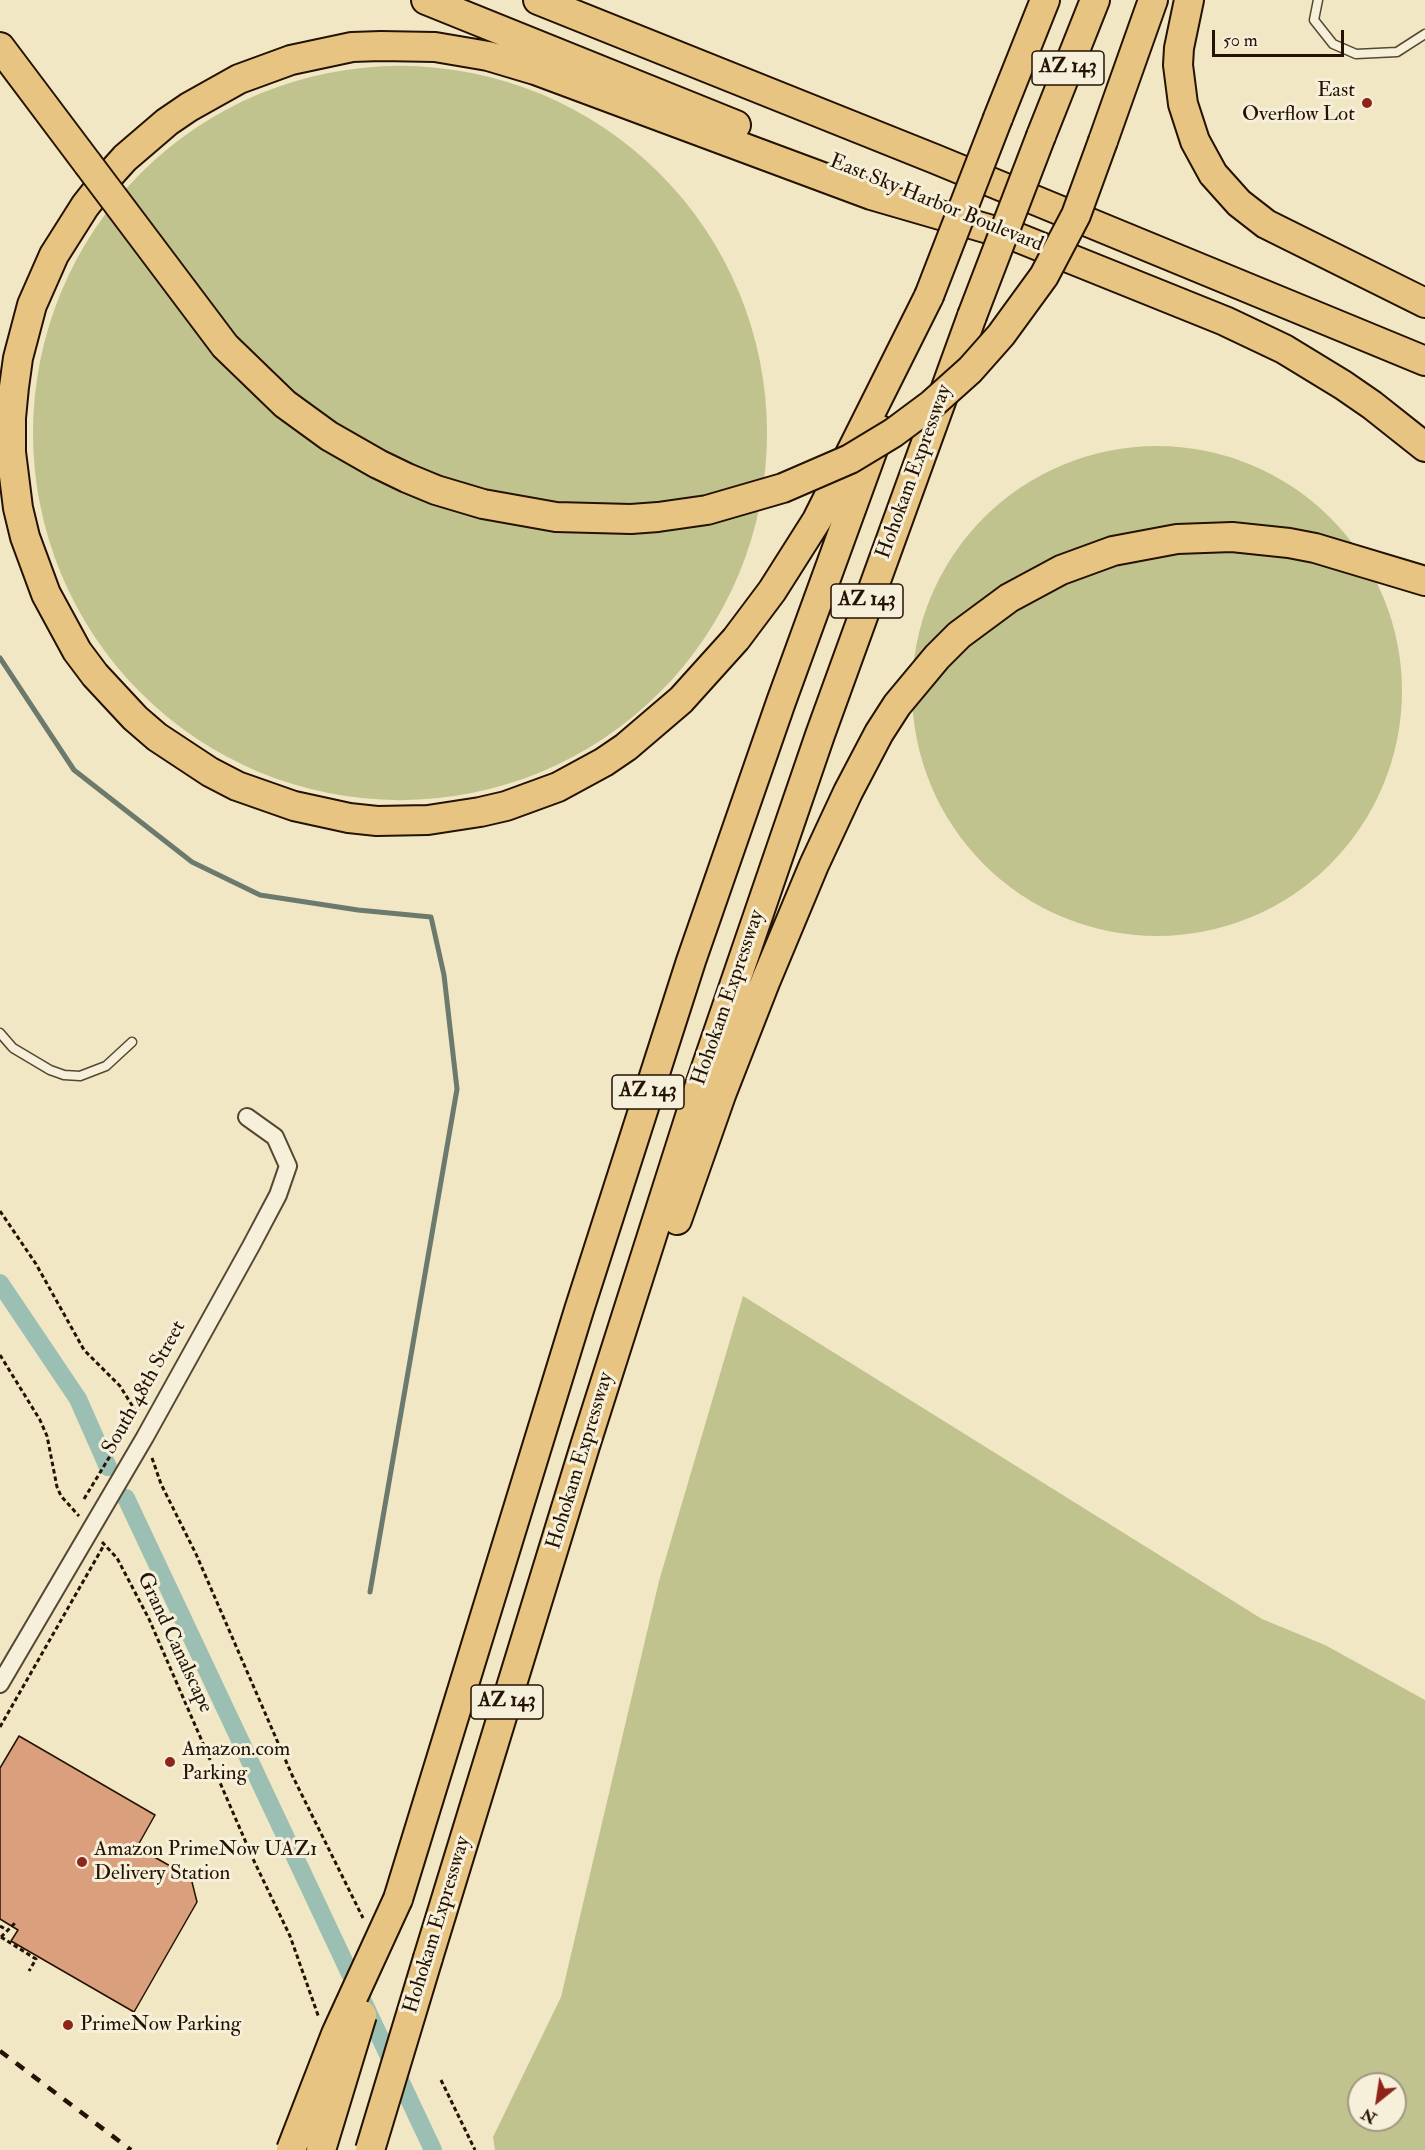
<!DOCTYPE html>
<html>
<head>
<meta charset="utf-8">
<style>
  body { margin:0 }
  #map { position:relative; width:1425px; height:2150px; overflow:hidden; background:#f1e7c4; font-family:"IM FELL Double Pica",serif }
  canvas { display:block }
  .north { position:absolute; left:1347px; top:2072px; width:60px; height:60px; box-sizing:border-box; background:#f6efd9; border:2px solid #a29783; border-radius:50%; rotate:210deg; font-size:16px; font-weight:700; line-height:24px; text-align:center; color:#241202 }
  .north::after { content:''; display:block; margin:auto; width:21px; height:27px; background:#8f2418; clip-path:polygon(50% 0,100% 100%,50% 72%,0 100%) }
  .scale { position:absolute; left:1212px; top:30px; width:132px; height:27px; box-sizing:border-box; border:3px solid #241202; border-top:0; padding-left:8px; font-size:18px; line-height:21px; white-space:nowrap; color:#241202; -webkit-text-stroke:4px #f6efd9; paint-order:stroke }
</style>
</head>
<body>
<div id="map">
<canvas width="1425" height="2150"></canvas>
<div class="north">N</div>
<div class="scale">50 m</div>
</div>
<script>
const ctx = document.querySelector('canvas').getContext('2d');
ctx.lineJoin = 'round';
function paint(path, color) { ctx.fillStyle = color; ctx.fill(path, 'evenodd'); }
const shape = rows => new Path2D(rows.map(r => 'M' + r).join(''));
function stroke(path, color, width, dash) { ctx.strokeStyle = color; ctx.lineWidth = width; ctx.lineCap = dash ? 'butt' : 'round'; ctx.setLineDash(dash || []); ctx.stroke(path); }
function write(font, color, halo, rows, align = 'center') {
  ctx.font = font + ' "IM FELL Double Pica",serif'; ctx.lineWidth = 6; ctx.setLineDash([]); ctx.textBaseline = 'middle'; ctx.strokeStyle = halo; ctx.fillStyle = color; for (const [text, x, y, turn = 0] of rows) {
    ctx.save(); ctx.translate(x, y); ctx.rotate((+turn || 0) * Math.PI / 180); ctx.textAlign = isNaN(turn) ? turn : align; if (halo) ctx.strokeText(text, 0, 0); ctx.fillText(text, 0, 0); ctx.restore();
  }
}
paint(shape([
  '33 433a367 367 0 1 1 734 0a367 367 0 1 1-734 0Z',
  '912 691a245 245 0 1 1 490 0a245 245 0 1 1-490 0Z',
  [743,1296,1262,1619,1325,1645,1425,1700,1425,2150,495,2150,493,2137,561,1997,659,1581],
  [1359,2084,1395,2084,1395,2120,1359,2120]
]), '#c1c38f');
stroke(shape([
  [0,658,74,770,192,862,260,895,358,910,431,917,444,975,457,1089,370,1592]
]), '#6b7a6c', 5);
stroke(shape([
  [0,1283,78,1399,108,1467],
  [126,1498,433,2150]
]), '#9bc0b3', 18);
const building = shape([
  [19,1736,155,1815,137,1847,191,1878,197,1902,134,2012,11,1941,18,1930,0,1919,0,1768,19,1736]
]);
paint(building, '#daa07d');
stroke(building, '#241202', 1.5);
const service = shape([
  [1318,0,1314,20,1333,44,1356,54,1397,52,1425,34],
  [0,1033,13,1048,50,1070,64,1075,80,1076,106,1066,132,1042]
]);
const minor = shape([
  [0,1684,145,1437,251,1246,278,1195,288,1166,275,1137,247,1117]
]);
const motorway = shape([
  [426,0,736,125],
  [538,0,935,159,1425,361],
  [1189,0,1179,48,1178,65,1183,104,1195,141,1213,174,1239,203,1266,224,1425,303],
  [0,47,88,164],
  [998,118,1045,0],
  [1041,136,1095,0],
  [1103,141,1153,0],
  [999,230,1225,321,1284,349,1343,385,1372,405,1425,447],
  [929,296,817,520,772,591,736,639,681,700,626,747,604,762,558,787,506,806,480,812,428,820,377,821,349,818,294,806,237,786,210,772,157,737,135,718,95,675,77,651,46,594,25,537,18,508,11,452,11,418,14,387,18,358,32,305,54,255,85,206,107,178,125,158,167,122,189,107,239,79,291,60,352,47,381,46,435,47,488,56,535,70,871,195,1016,237],
  [677,1220,721,1095,766,980,814,865,848,792,879,733,897,705,937,657,959,635,1009,598,1061,570,1113,551,1177,539,1232,537,1289,543,1315,548,1425,581],
  [398,1899,579,1310,691,961,781,702,880,430],
  [428,1958,585,1446,699,1088,820,735,972,316]
]);
stroke(service, '#574732', 11);
stroke(minor, '#574732', 20);
stroke(motorway, '#241202', 32);
stroke(shape([
  [0,1211,36,1264,84,1350,120,1386,138,1415],
  [0,1355,40,1420,47,1436,57,1487,61,1496,79,1516],
  [152,1458,161,1484,196,1554,292,1775,363,1918],
  [84,1499,144,1400],
  [102,1542,117,1558,149,1619,254,1861,290,1936,319,2018],
  [0,1727,104,1545],
  [0,1926,7,1930],
  [1,1937,36,1959,29,1971],
  [1,1937,15,1923],
  [441,2080,475,2150]
]), '#241202', 3, [4.5, 3]);
stroke(service, '#f6efd9', 8);
stroke(minor, '#f6efd9', 16);
stroke(motorway, '#e8c482', 28);
stroke(shape([
  [0,2051,131,2150]
]), '#241202', 4.5, [10, 10]);
const motorwayBridge = shape([
  [88,164,225,346,285,404,329,436,378,464,407,478,436,490,483,504,556,517,631,519,658,517,707,510,783,488,850,459,893,433,932,404,970,370,1001,335,1044,276,1076,215,1103,141],
  [929,296,998,118],
  [972,316,1041,136],
  [291,2150,336,2034,398,1899],
  [321,2150,362,2015],
  [370,2150,428,1958]
]);
stroke(motorwayBridge, '#241202', 32, []);
stroke(motorwayBridge, '#e8c482', 28);
for (const [x, y, r, color] of [
  [1367,103,6,"#8f2418"],
  [170,1762,6,"#8f2418"],
  [82,1862,6,"#8f2418"],
  [68,2025,6,"#8f2418"]
]) { const dot = new Path2D(); dot.arc(x, y, r, 0, 2 * Math.PI); ctx.fillStyle = color; ctx.fill(dot); stroke(dot, '#f6efd9', 2); }
for (const [x, y, w] of [
  [1068,68,72],
  [867,601,72],
  [648,1092,72],
  [507,1702,72]
]) { const box = new Path2D(); box.roundRect(x - w / 2, y - 17, w, 34, 4.5); ctx.fillStyle = '#f6efd9'; ctx.fill(box); stroke(box, '#241202', 1.5); }
write('bold 20px', '#241202', null, [
  ["AZ 143",1068,68],
  ["AZ 143",867,601],
  ["AZ 143",648,1092],
  ["AZ 143",507,1702]
]);
write('21px', '#241202', '#f6efd9', [
  ["East",1355,91,"right"],
  ["Overflow Lot",1355,115,"right"],
  ["Amazon.com",182,1750],
  ["Parking",182,1774],
  ["Amazon PrimeNow UAZ1",94,1850],
  ["Delivery Station",94,1874],
  ["PrimeNow Parking",80,2025]
], 'left');
write('21px', '#241202', '#f6efd9', [
  ["East Sky Harbor Boulevard",936,204,22],
  ["Hohokam Expressway",915,472,-70],
  ["Hohokam Expressway",729,998,-71],
  ["South 48th Street",145,1388,-61],
  ["Hohokam Expressway",581,1461,-73],
  ["Grand Canalscape",174,1643,65],
  ["Hohokam Expressway",438,1925,-73]
]);
</script>
</body>
</html>
